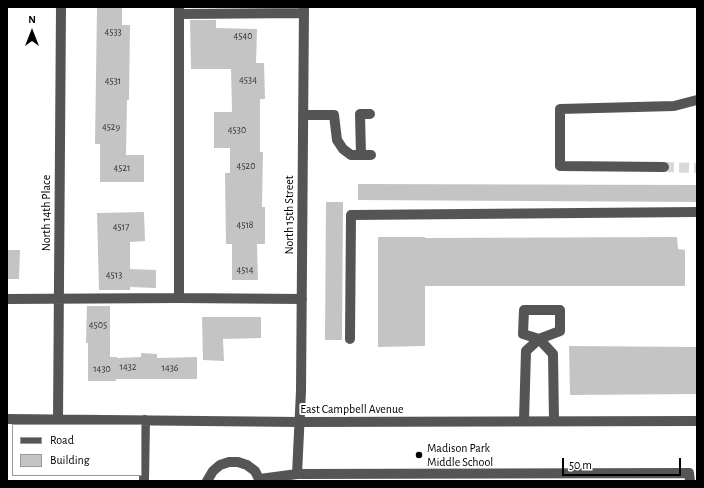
<!DOCTYPE html>
<html>
<head>
<meta charset="utf-8">
<style>
  body { margin:0 }
  #map { position:relative; width:704px; height:488px; overflow:hidden; background:#fff; font-family:"Alegreya Sans",sans-serif }
  canvas { display:block }
  .frame { position:absolute; inset:0; border:8px solid #000; pointer-events:none }
  .legend { position:absolute; left:12px; top:424px; width:130px; height:52px; box-sizing:border-box; background:#fff; border:1px solid #999; margin:0; padding:5px 7px; list-style:none; font-size:12px; color:#000 }
  .legend li { display:flex; align-items:center; gap:8px; height:20px }
  .legend b { width:20px; border:1px solid #999 }
  .north { position:absolute; left:12px; top:12px; width:40px; height:40px; -webkit-text-stroke:3px #fff; paint-order:stroke; rotate:0deg; font-size:11px; font-weight:700; line-height:16px; text-align:center; color:#000 }
  .north::after { content:''; display:block; margin:auto; width:14px; height:18px; background:#000; clip-path:polygon(50% 0,100% 100%,50% 72%,0 100%) }
  .scale { position:absolute; left:562px; top:458px; width:119px; height:18px; box-sizing:border-box; border:2px solid #000; border-top:0; padding-left:5px; font-size:12px; line-height:14px; white-space:nowrap; color:#000; -webkit-text-stroke:3px #fff; paint-order:stroke }
</style>
</head>
<body>
<div id="map">
<canvas width="704" height="488"></canvas>
<div class="frame"></div>
<ul class="legend">
<li><b style="height:5px;background:#555"></b>Road</li>
<li><b style="height:11px;background:#c4c4c4"></b>Building</li>
</ul>
<div class="north">N</div>
<div class="scale">50 m</div>
</div>
<script>
const ctx = document.querySelector('canvas').getContext('2d');
ctx.lineJoin = 'round';
function paint(path, color) { ctx.fillStyle = color; ctx.fill(path, 'evenodd'); }
const shape = rows => new Path2D(rows.map(r => 'M' + r).join(''));
function stroke(path, color, width, dash) { ctx.strokeStyle = color; ctx.lineWidth = width; ctx.lineCap = dash ? 'butt' : 'round'; ctx.setLineDash(dash || []); ctx.stroke(path); }
function write(font, color, halo, rows, align = 'center') {
  ctx.font = font + ' "Alegreya Sans",sans-serif'; ctx.lineWidth = 4; ctx.setLineDash([]); ctx.textBaseline = 'middle'; ctx.strokeStyle = halo; ctx.fillStyle = color; for (const [text, x, y, turn = 0] of rows) {
    ctx.save(); ctx.translate(x, y); ctx.rotate((+turn || 0) * Math.PI / 180); ctx.textAlign = isNaN(turn) ? turn : align; if (halo) ctx.strokeText(text, 0, 0); ctx.fillText(text, 0, 0); ctx.restore();
  }
}
paint(shape([
  [97,7,122,7,122,25,130,25,129,100,127,100,126,155,144,155,144,182,100,182,100,144,95,144],
  [190,20,216,20,216,28,257,29,256,63,264,63,265,99,260,99,260,152,263,152,262,207,265,207,265,244,257,244,258,280,232,280,232,244,226,244,225,173,230,173,230,148,214,148,214,112,232,112,231,69,191,69],
  [358,184,697,185,697,202,358,200],
  [326,202,343,202,342,340,325,340],
  [144,212,145,241,130,242,130,269,156,270,156,288,130,287,130,290,99,290,97,213],
  [378,237,425,237,425,238,677,237,678,249,685,250,685,286,425,286,425,346,378,347],
  [7,250,20,250,19,279,7,279],
  [87,306,110,306,110,357,117,357,117,358,141,357,141,353,157,354,157,358,197,357,197,379,116,379,116,381,88,381,88,343,86,343],
  [202,317,261,317,261,338,223,339,224,361,203,360],
  [569,346,697,347,697,394,570,395]
]), '#c4c4c4');
stroke(shape([
  [664,167,697,168]
]), '#d9d9d9', 10, [10, 5]);
stroke(shape([
  [179,14,304,13],
  [303,115,334,115,337,140,343,149,351,155,371,155],
  [361,155,360,114,370,114],
  [664,167,560,166,560,109,674,106,697,100],
  [179,298,179,7],
  [7,299,179,298,302,299],
  [350,339,351,215,697,212],
  [7,419,300,422,697,421],
  [58,419,61,7],
  [524,421,526,351,539,339,560,331,560,310,524,310,523,334,539,339,553,354,554,421],
  [297,474,301,391,304,7],
  [260,479,297,474,689,473,690,481],
  [144,481,145,420],
  [207,481,213,471,220,465,229,462,238,462,247,465,255,471,260,481]
]), '#555', 10);
for (const [x, y, r, color] of [
  [419,455,4,"#000"]
]) { const dot = new Path2D(); dot.arc(x, y, r, 0, 2 * Math.PI); ctx.fillStyle = color; ctx.fill(dot); stroke(dot, '#fff', 1.5); }
write('10px', '#313131', null, [
  ["4533",113,32],
  ["4540",243,36],
  ["4534",248,80],
  ["4531",113,81],
  ["4529",111,127],
  ["4530",237,130],
  ["4520",246,166],
  ["4521",122,168],
  ["4518",245,225],
  ["4517",121,227],
  ["4514",245,270],
  ["4513",114,275],
  ["4505",98,325],
  ["1432",128,367],
  ["1436",170,368],
  ["1430",102,369]
]);
write('12px', '#000', '#fff', [
  ["North 14th Place",46,213,-90],
  ["North 15th Street",289,215,-90],
  ["East Campbell Avenue",352,409]
]);
write('12px', '#000', '#fff', [
  ["Madison Park",427,448],
  ["Middle School",427,462]
], 'left');
</script>
</body>
</html>
